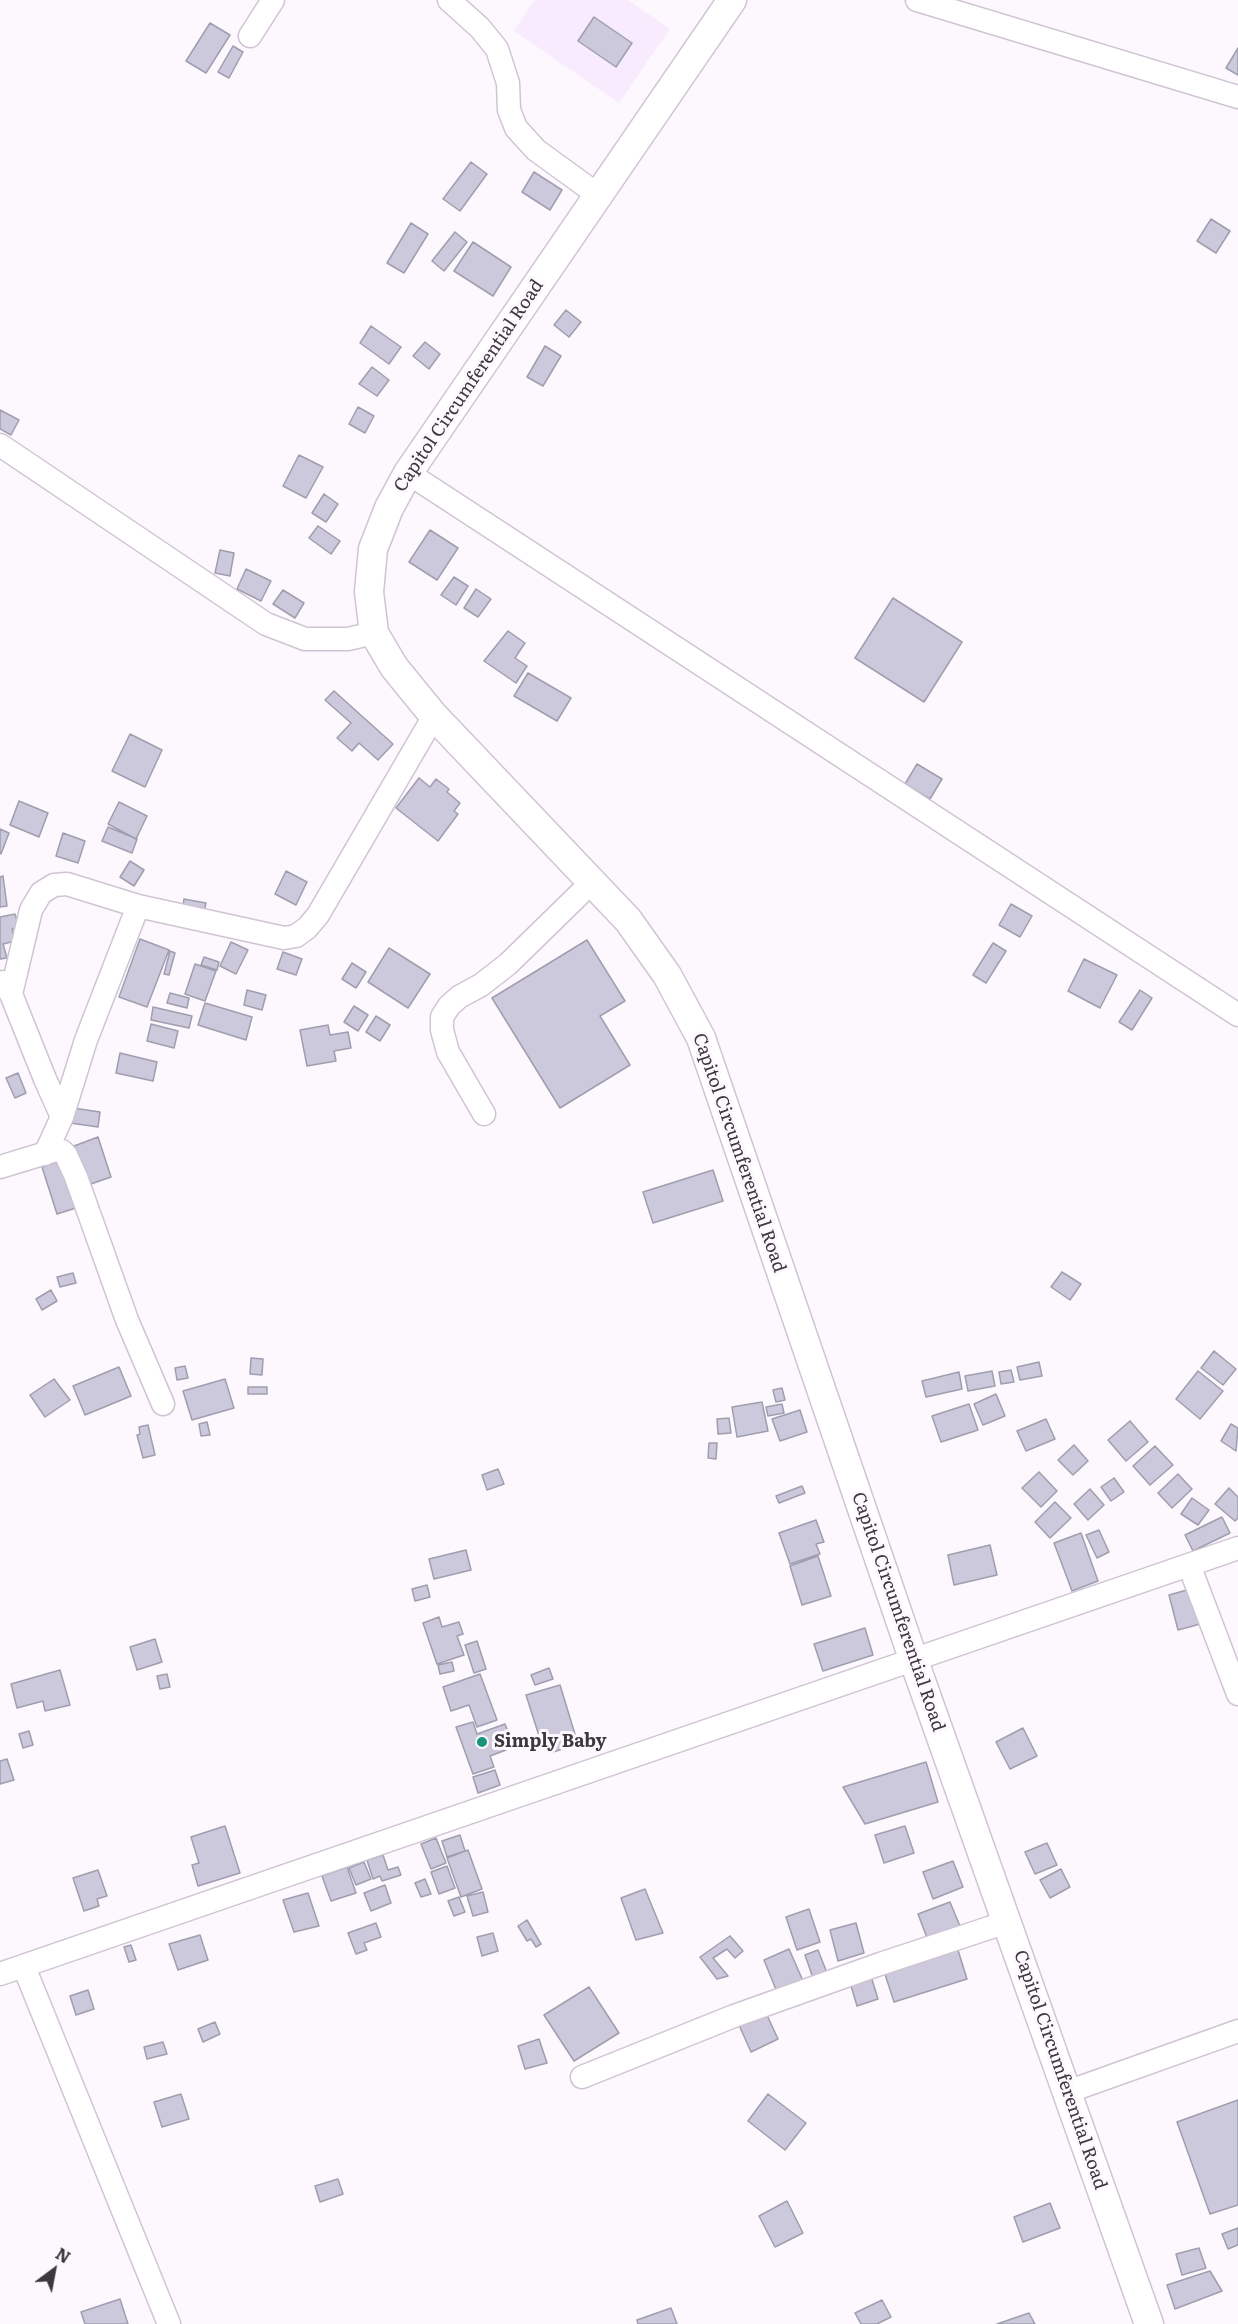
<!DOCTYPE html>
<html>
<head>
<meta charset="utf-8">
<style>
  body { margin:0 }
  #map { position:relative; width:1238px; height:2324px; overflow:hidden; background:#fdf8fe; font-family:Literata,serif }
  canvas { display:block }
  .north { position:absolute; left:24px; top:2240px; width:60px; height:60px; -webkit-text-stroke:4px #fdf8fe; paint-order:stroke; rotate:32deg; font-size:16px; font-weight:700; line-height:24px; text-align:center; color:#3d383e }
  .north::after { content:''; display:block; margin:auto; width:21px; height:27px; background:#3d383e; clip-path:polygon(50% 0,100% 100%,50% 72%,0 100%) }
</style>
</head>
<body>
<div id="map">
<canvas width="1238" height="2324"></canvas>
<div class="north">N</div>
</div>
<script>
const ctx = document.querySelector('canvas').getContext('2d');
ctx.lineJoin = 'round';
function paint(path, color) { ctx.fillStyle = color; ctx.fill(path, 'evenodd'); }
const shape = rows => new Path2D(rows.map(r => 'M' + r).join(''));
function stroke(path, color, width, dash) { ctx.strokeStyle = color; ctx.lineWidth = width; ctx.lineCap = dash ? 'butt' : 'round'; ctx.setLineDash(dash || []); ctx.stroke(path); }
function write(font, color, halo, rows, align = 'center') {
  ctx.font = font + ' Literata,serif'; ctx.lineWidth = 6; ctx.setLineDash([]); ctx.textBaseline = 'middle'; ctx.strokeStyle = halo; ctx.fillStyle = color; for (const [text, x, y, turn = 0] of rows) {
    ctx.save(); ctx.translate(x, y); ctx.rotate((+turn || 0) * Math.PI / 180); ctx.textAlign = isNaN(turn) ? turn : align; if (halo) ctx.strokeText(text, 0, 0); ctx.fillText(text, 0, 0); ctx.restore();
  }
}
paint(shape([
  [535,0,628,0,670,29,619,103,514,31]
]), '#f8ebfd');
const building = shape([
  [594,17,632,43,616,67,578,41,594,17],
  [210,23,230,35,206,73,186,61,210,23],
  [233,46,243,52,229,78,218,72,233,46],
  [1238,48,1238,75,1226,68,1238,48],
  [471,162,487,174,460,211,443,199,471,162],
  [534,172,562,190,550,210,522,192,534,172],
  [1211,219,1230,231,1216,253,1197,241,1211,219],
  [411,223,428,234,404,273,387,263,411,223],
  [455,232,467,242,444,271,432,261,455,232],
  [473,242,511,267,493,296,454,271,473,242],
  [566,310,581,322,569,337,554,325,566,310],
  [371,326,401,347,389,364,360,343,371,326],
  [425,342,440,354,429,369,413,356,425,342],
  [545,346,561,356,543,386,527,377,545,346],
  [372,367,389,380,377,396,359,384,372,367],
  [358,407,374,416,365,433,349,424,358,407],
  [0,410,19,420,11,435,0,429,0,410],
  [299,455,323,467,306,498,283,486,299,455],
  [324,494,338,504,326,522,312,513,324,494],
  [318,526,340,541,331,554,309,538,318,526],
  [430,530,458,548,437,580,409,562,430,530],
  [220,550,234,553,230,576,215,573,220,550],
  [246,569,271,581,261,601,237,589,246,569],
  [454,577,468,586,456,605,441,595,454,577],
  [476,589,491,599,478,617,464,608,476,589],
  [283,590,304,603,295,618,273,604,283,590],
  [893,598,962,642,924,702,855,658,893,598],
  [508,631,525,643,515,658,527,666,516,683,484,661,508,631],
  [528,673,571,698,557,721,514,696,528,673],
  [334,691,393,744,378,760,359,743,352,751,337,738,351,723,325,700,334,691],
  [130,734,162,750,145,787,112,771,130,734],
  [917,764,942,779,930,799,905,784,917,764],
  [419,778,430,787,436,779,449,789,447,792,460,803,454,811,458,814,438,841,396,808,419,778],
  [19,801,48,813,39,837,10,825,19,801],
  [119,802,147,816,136,839,108,824,119,802],
  [108,827,137,839,132,853,102,841,108,827],
  [0,829,9,833,1,854,0,853,0,829],
  [63,833,85,841,78,863,56,856,63,833],
  [130,861,144,870,134,886,120,877,130,861],
  [286,871,307,882,296,905,275,894,286,871],
  [3,876,7,906,0,907,0,877,3,876],
  [184,899,206,903,203,916,182,912,184,899],
  [1011,904,1032,916,1020,937,999,925,1011,904],
  [15,914,19,927,12,929,15,941,3,944,7,958,0,959,0,917,15,914],
  [140,939,169,950,147,1007,119,997,140,939],
  [587,940,625,1001,600,1016,630,1065,560,1108,492,998,587,940],
  [231,942,248,950,236,974,220,966,231,942],
  [993,943,1006,951,986,983,973,975,993,943],
  [389,948,430,974,408,1008,368,982,389,948],
  [170,951,175,953,169,975,164,974,170,951],
  [283,952,302,959,296,975,277,969,283,952],
  [204,957,219,962,217,970,201,965,204,957],
  [1084,959,1117,975,1100,1008,1068,991,1084,959],
  [352,963,366,972,356,988,342,979,352,963],
  [195,964,216,971,205,1001,185,994,195,964],
  [247,990,266,995,262,1010,244,1005,247,990],
  [1140,990,1152,998,1132,1030,1119,1022,1140,990],
  [170,993,189,998,187,1008,167,1003,170,993],
  [205,1003,252,1017,246,1040,198,1025,205,1003],
  [354,1006,368,1015,358,1031,344,1022,354,1006],
  [153,1007,192,1016,189,1028,151,1020,153,1007],
  [376,1016,390,1025,380,1041,366,1032,376,1016],
  [151,1024,178,1031,174,1048,147,1041,151,1024],
  [328,1025,330,1035,348,1032,351,1048,334,1051,336,1061,307,1066,300,1030,328,1025],
  [120,1053,157,1062,153,1081,116,1073,120,1053],
  [18,1073,26,1093,15,1098,6,1078,18,1073],
  [73,1108,100,1112,98,1127,70,1123,73,1108],
  [98,1137,111,1177,88,1185,74,1146,98,1137],
  [63,1160,79,1207,57,1214,42,1167,63,1160],
  [713,1170,723,1201,653,1223,643,1192,713,1170],
  [1062,1272,1081,1284,1070,1300,1051,1287,1062,1272],
  [73,1273,76,1283,60,1287,57,1277,73,1273],
  [51,1290,57,1301,42,1310,36,1299,51,1290],
  [1214,1351,1236,1369,1223,1385,1201,1368,1214,1351],
  [251,1358,263,1359,262,1375,250,1374,251,1358],
  [1039,1362,1042,1376,1020,1380,1017,1367,1039,1362],
  [185,1366,188,1378,177,1380,175,1368,185,1366],
  [119,1367,131,1396,85,1415,73,1386,119,1367],
  [1011,1370,1014,1382,1001,1384,999,1372,1011,1370],
  [992,1371,995,1386,968,1391,965,1376,992,1371],
  [1198,1371,1223,1391,1200,1419,1176,1399,1198,1371],
  [959,1372,962,1389,926,1397,922,1381,959,1372],
  [54,1379,70,1400,45,1417,30,1395,54,1379],
  [225,1379,234,1408,192,1420,183,1391,225,1379],
  [248,1387,267,1387,267,1394,248,1394,248,1387],
  [782,1388,785,1400,776,1402,773,1390,782,1388],
  [996,1394,1005,1416,983,1425,974,1404,996,1394],
  [762,1402,768,1431,737,1437,732,1407,762,1402],
  [782,1404,784,1413,768,1416,766,1407,782,1404],
  [969,1404,978,1430,941,1442,932,1416,969,1404],
  [800,1410,807,1432,780,1441,772,1419,800,1410],
  [729,1418,731,1433,718,1434,717,1419,729,1418],
  [1046,1419,1055,1439,1026,1451,1017,1431,1046,1419],
  [1130,1421,1148,1442,1126,1461,1108,1440,1130,1421],
  [207,1422,210,1435,201,1436,199,1424,207,1422],
  [1231,1424,1238,1428,1236,1451,1221,1441,1231,1424],
  [148,1425,155,1455,143,1458,137,1435,140,1434,139,1427,148,1425],
  [709,1443,717,1443,716,1459,708,1458,709,1443],
  [1074,1445,1088,1461,1073,1475,1058,1460,1074,1445],
  [1155,1446,1173,1465,1150,1485,1133,1466,1155,1446],
  [498,1469,504,1484,487,1490,482,1475,498,1469],
  [1039,1472,1057,1491,1041,1507,1022,1488,1039,1472],
  [1178,1474,1192,1489,1172,1508,1158,1493,1178,1474],
  [1114,1478,1124,1492,1111,1501,1101,1487,1114,1478],
  [802,1486,805,1493,779,1503,776,1496,802,1486],
  [1229,1488,1238,1497,1238,1518,1235,1521,1215,1504,1229,1488],
  [1090,1489,1104,1505,1088,1520,1074,1504,1090,1489],
  [1192,1498,1209,1510,1198,1525,1181,1514,1192,1498],
  [1055,1502,1071,1518,1050,1538,1035,1522,1055,1502],
  [1222,1517,1230,1533,1193,1551,1185,1535,1222,1517],
  [816,1520,824,1542,816,1544,820,1554,790,1564,779,1533,816,1520],
  [1099,1530,1109,1552,1097,1558,1086,1535,1099,1530],
  [1081,1533,1098,1581,1072,1591,1054,1543,1081,1533],
  [990,1545,997,1575,954,1585,948,1555,990,1545],
  [466,1550,471,1570,434,1579,429,1559,466,1550],
  [818,1556,831,1596,802,1605,790,1566,818,1556],
  [427,1585,430,1597,415,1601,412,1589,427,1585],
  [1194,1588,1204,1623,1178,1630,1169,1595,1194,1588],
  [439,1617,442,1627,459,1622,463,1634,457,1636,464,1655,437,1664,423,1623,439,1617],
  [865,1628,873,1655,823,1671,814,1644,865,1628],
  [155,1639,162,1662,137,1670,130,1647,155,1639],
  [477,1641,486,1669,474,1673,465,1645,477,1641],
  [452,1662,454,1671,440,1674,438,1665,452,1662],
  [549,1668,553,1679,535,1685,531,1675,549,1668],
  [60,1670,70,1705,45,1711,43,1701,17,1708,11,1684,60,1670],
  [167,1674,170,1687,160,1689,157,1676,167,1674],
  [480,1674,497,1720,477,1727,469,1705,451,1711,443,1687,480,1674],
  [560,1685,578,1744,553,1752,548,1737,540,1739,526,1695,560,1685],
  [473,1722,477,1734,505,1724,509,1734,501,1737,506,1750,490,1756,494,1767,473,1774,456,1727,473,1722],
  [1023,1728,1037,1756,1010,1769,996,1742,1023,1728],
  [29,1731,33,1745,23,1748,19,1734,29,1731],
  [7,1759,14,1780,0,1784,0,1761,7,1759],
  [926,1762,938,1802,865,1824,843,1787,926,1762],
  [495,1770,500,1785,478,1793,473,1777,495,1770],
  [225,1826,240,1873,198,1886,192,1865,199,1863,191,1837,225,1826],
  [905,1826,914,1853,884,1863,875,1835,905,1826],
  [460,1835,465,1851,447,1857,442,1841,460,1835],
  [436,1838,446,1863,431,1869,421,1844,436,1838],
  [1047,1843,1057,1865,1035,1874,1025,1852,1047,1843],
  [468,1850,482,1889,461,1897,447,1858,468,1850],
  [383,1855,388,1870,398,1867,401,1875,382,1881,380,1876,373,1879,367,1860,383,1855],
  [953,1861,963,1887,933,1899,923,1872,953,1861],
  [364,1862,371,1879,356,1885,349,1868,364,1862],
  [447,1866,455,1888,439,1894,431,1872,447,1866],
  [347,1867,356,1893,331,1901,322,1876,347,1867],
  [1061,1869,1070,1887,1050,1898,1040,1880,1061,1869],
  [98,1870,107,1896,97,1899,99,1906,84,1911,73,1878,98,1870],
  [425,1879,431,1894,421,1897,415,1883,425,1879],
  [385,1885,391,1903,371,1911,364,1893,385,1885],
  [645,1889,663,1933,636,1940,621,1898,645,1889],
  [483,1892,488,1912,473,1916,467,1896,483,1892],
  [308,1893,319,1926,294,1932,283,1900,308,1893],
  [459,1897,465,1912,454,1916,448,1901,459,1897],
  [950,1902,962,1931,929,1943,918,1914,950,1902],
  [809,1909,820,1942,797,1950,786,1917,809,1909],
  [527,1920,541,1944,536,1947,531,1939,527,1941,518,1926,527,1920],
  [376,1923,381,1937,364,1943,367,1950,356,1954,348,1933,376,1923],
  [856,1923,864,1953,838,1961,830,1930,856,1923],
  [493,1933,498,1951,482,1956,477,1937,493,1933],
  [200,1935,208,1960,178,1970,169,1944,200,1935],
  [730,1936,743,1951,735,1958,727,1949,713,1958,728,1976,717,1979,700,1957,730,1936],
  [131,1945,136,1960,129,1962,124,1947,131,1945],
  [957,1947,967,1979,894,2002,884,1971,957,1947],
  [789,1949,803,1981,777,1992,764,1960,789,1949],
  [818,1950,827,1973,813,1978,805,1955,818,1950],
  [870,1973,878,1999,857,2006,849,1979,870,1973],
  [589,1987,619,2033,574,2061,544,2015,589,1987],
  [88,1990,94,2009,76,2015,70,1996,88,1990],
  [766,2013,778,2039,751,2052,739,2025,766,2013],
  [215,2022,220,2034,203,2042,198,2029,215,2022],
  [539,2039,547,2063,525,2069,518,2046,539,2039],
  [163,2042,167,2054,147,2059,144,2047,163,2042],
  [181,2094,189,2119,162,2127,154,2102,181,2094],
  [768,2094,806,2123,785,2150,748,2121,768,2094],
  [1238,2100,1238,2205,1210,2214,1177,2122,1238,2100],
  [338,2179,343,2194,320,2202,315,2186,338,2179],
  [787,2201,803,2233,775,2247,759,2216,787,2201],
  [1050,2203,1060,2228,1023,2242,1014,2217,1050,2203],
  [1238,2228,1238,2245,1228,2249,1222,2234,1238,2228],
  [1199,2248,1206,2268,1182,2275,1176,2254,1199,2248],
  [1210,2271,1222,2291,1175,2309,1167,2285,1210,2271],
  [120,2299,128,2324,85,2324,81,2312,120,2299],
  [882,2300,891,2317,877,2324,861,2324,855,2313,882,2300],
  [671,2308,677,2324,638,2324,637,2320,671,2308],
  [1029,2313,1035,2324,997,2324,1029,2313]
]);
paint(building, '#cbc9db');
stroke(building, '#9f9eaf', 1.5);
const minor = shape([
  [449,0,480,28,497,49,508,83,509,110,516,128,536,150,598,195],
  [917,0,1238,97],
  [250,36,273,0],
  [0,445,266,624,305,639,348,639,374,633],
  [408,473,1238,1015],
  [3,982,11,994,45,1079,62,1117],
  [11,994,31,910,41,893,54,885,67,884,138,906,284,938,296,936,307,928,318,915,434,716],
  [484,1114,448,1052,442,1030,442,1017,449,1006,459,997,481,985,508,964,592,882],
  [45,1154,62,1117,86,1040,138,906],
  [0,1167,56,1150,62,1151,66,1155,76,1177,127,1320,163,1404],
  [1189,1565,1238,1694],
  [24,1967,169,2324],
  [0,1974,1238,1548],
  [582,2077,734,2016,880,1964,1007,1922],
  [1067,2092,1238,2031]
]);
const major = shape([
  [732,0,408,473,389,508,373,549,369,592,374,633,394,667,434,716,628,920,667,975,701,1038,914,1661,1149,2324]
]);
stroke(minor, '#d0c4d4', 25);
stroke(major, '#d0c4d4', 31);
stroke(minor, '#fff', 22);
stroke(major, '#fff', 28);
for (const [x, y, r, color] of [
  [482,1742,6,"#19947b"]
]) { const dot = new Path2D(); dot.arc(x, y, r, 0, 2 * Math.PI); ctx.fillStyle = color; ctx.fill(dot); stroke(dot, '#fdf8fe', 2); }
write('18px', '#3d383e', '#fdf8fe', [
  ["Capitol Circumferential Road",469,386,-56],
  ["Capitol Circumferential Road",739,1153,71],
  ["Capitol Circumferential Road",898,1612,71],
  ["Capitol Circumferential Road",1060,2070,71]
]);
write('bold 18px', '#3d383e', '#fdf8fe', [
  ["Simply Baby",494,1742]
], 'left');
</script>
</body>
</html>
